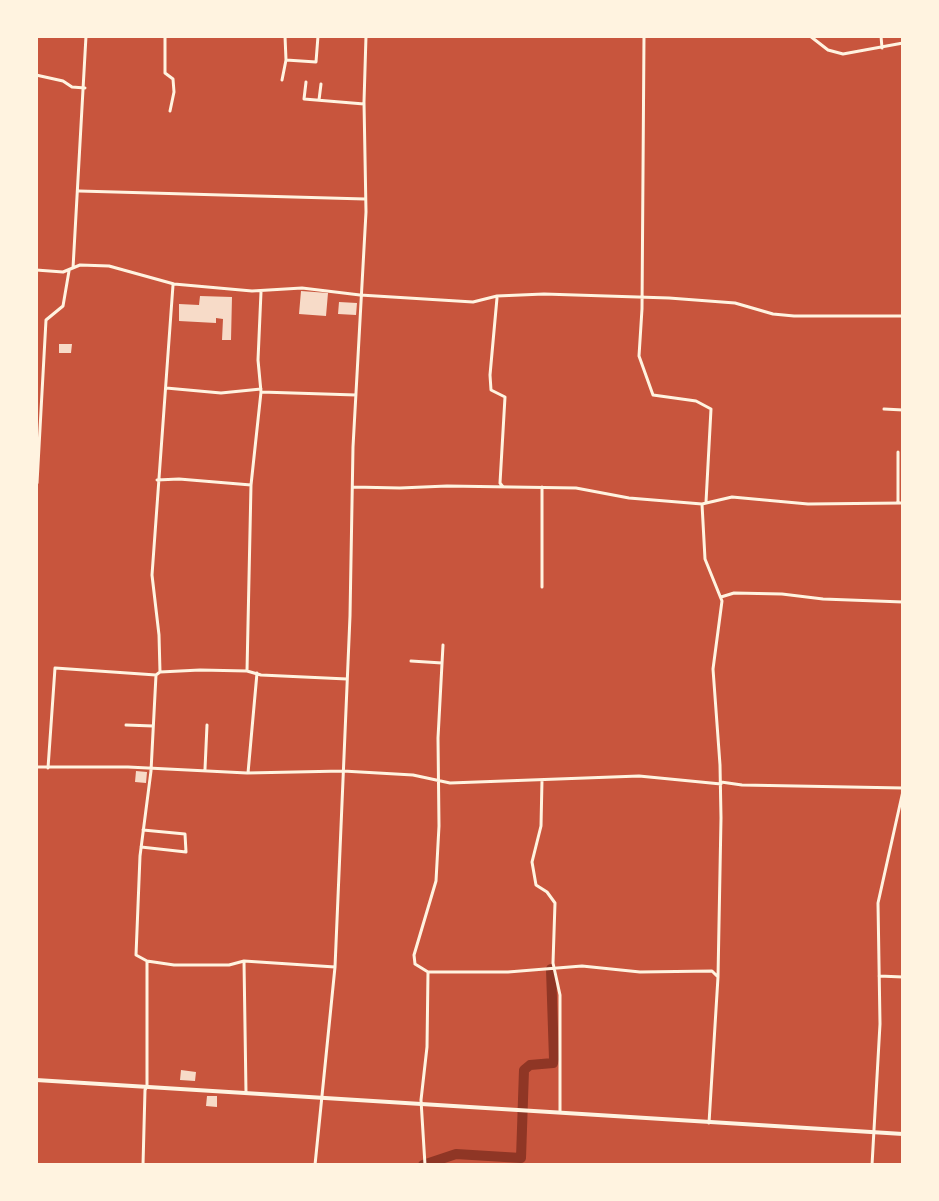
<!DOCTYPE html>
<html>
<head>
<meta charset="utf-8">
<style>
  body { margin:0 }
  #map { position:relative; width:939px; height:1201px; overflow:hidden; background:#c8553d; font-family:Barlow,sans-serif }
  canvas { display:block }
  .frame { position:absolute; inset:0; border:38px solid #fff3e0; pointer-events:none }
</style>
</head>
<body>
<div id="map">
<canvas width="939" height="1201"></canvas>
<div class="frame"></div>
</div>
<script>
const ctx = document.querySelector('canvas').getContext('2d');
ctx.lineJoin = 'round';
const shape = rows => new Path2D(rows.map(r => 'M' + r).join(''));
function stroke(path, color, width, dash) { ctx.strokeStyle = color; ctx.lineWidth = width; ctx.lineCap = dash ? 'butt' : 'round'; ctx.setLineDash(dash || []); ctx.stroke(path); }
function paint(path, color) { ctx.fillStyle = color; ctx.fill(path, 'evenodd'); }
stroke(shape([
  [423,1165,456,1154,521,1158,524,1070,530,1065,553,1063,554,1059,551,969]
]), '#8f3625', 10);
paint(shape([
  [301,291,328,293,326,316,299,314],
  [200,296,232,297,231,340,222,340,223,319,216,318,216,323,179,321,179,304,199,305],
  [339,302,357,303,356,315,338,314],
  [59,344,72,344,71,353,59,353],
  [136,771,147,772,146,783,135,782],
  [181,1070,196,1072,195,1081,180,1080],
  [207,1096,217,1096,217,1107,206,1106]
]), '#f7dbc8');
stroke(shape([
  [165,36,165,73,173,79,174,92,170,111],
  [285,36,286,60],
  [644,36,642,309,639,356,653,395,696,401,711,409,706,502],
  [810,36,828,50,843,54,903,43],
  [881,36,882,48],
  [36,75,63,81,72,87,85,88],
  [282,80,286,60,316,62,318,36],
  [306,82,304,99,364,104],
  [319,100,321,84],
  [79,191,365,199],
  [73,268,86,36],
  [36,270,63,272,80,265,109,266,174,284,252,291,302,288,360,295,473,302,497,296,544,294,669,298,735,303,773,314,794,316,903,316],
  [497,298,490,375,491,390,505,397,500,483,503,487],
  [166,388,221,393,261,389],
  [261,392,356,395],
  [884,409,903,410],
  [898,452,898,503],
  [157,480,179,479,251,485],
  [37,483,46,320,63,306,69,271],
  [353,487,400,488,447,486,576,488,629,498,702,504,732,497,808,504,903,503],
  [542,487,542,587],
  [702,504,705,559,722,601,713,669,720,765,721,818,718,977,709,1123],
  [721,597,734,593,782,594,823,599,903,602],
  [443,645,438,738,439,826,436,881,414,955,415,964,428,972,508,972,582,966,640,972,712,971,718,977],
  [411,661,442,663],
  [247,671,251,485,261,392,258,360,261,292],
  [160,672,159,635,152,575,173,285],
  [156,675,151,771,140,856,136,955,147,961,174,965,229,965,244,961,335,967],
  [126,725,153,726],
  [36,767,128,767,247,773,343,771,413,775,450,783,639,776,721,784],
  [48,768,55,668,156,675,160,672,200,670,247,671,261,675,347,679],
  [205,769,207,725],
  [248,773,257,673],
  [542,780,541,826,532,862,536,885,547,892,555,903,553,963,560,995,560,1111],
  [721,782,742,785,903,788],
  [141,847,186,852,185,834,143,830],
  [244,961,246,1093],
  [879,976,903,977],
  [143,1165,145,1090,147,1086,147,962],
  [315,1165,335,967,350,616,353,447,366,212,364,102,366,36],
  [425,1165,421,1100,427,1047,428,972],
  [872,1165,880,1024,878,903,903,791]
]), '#fff3e0', 3);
stroke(shape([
  [36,1080,903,1134]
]), '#fff3e0', 4);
</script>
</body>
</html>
